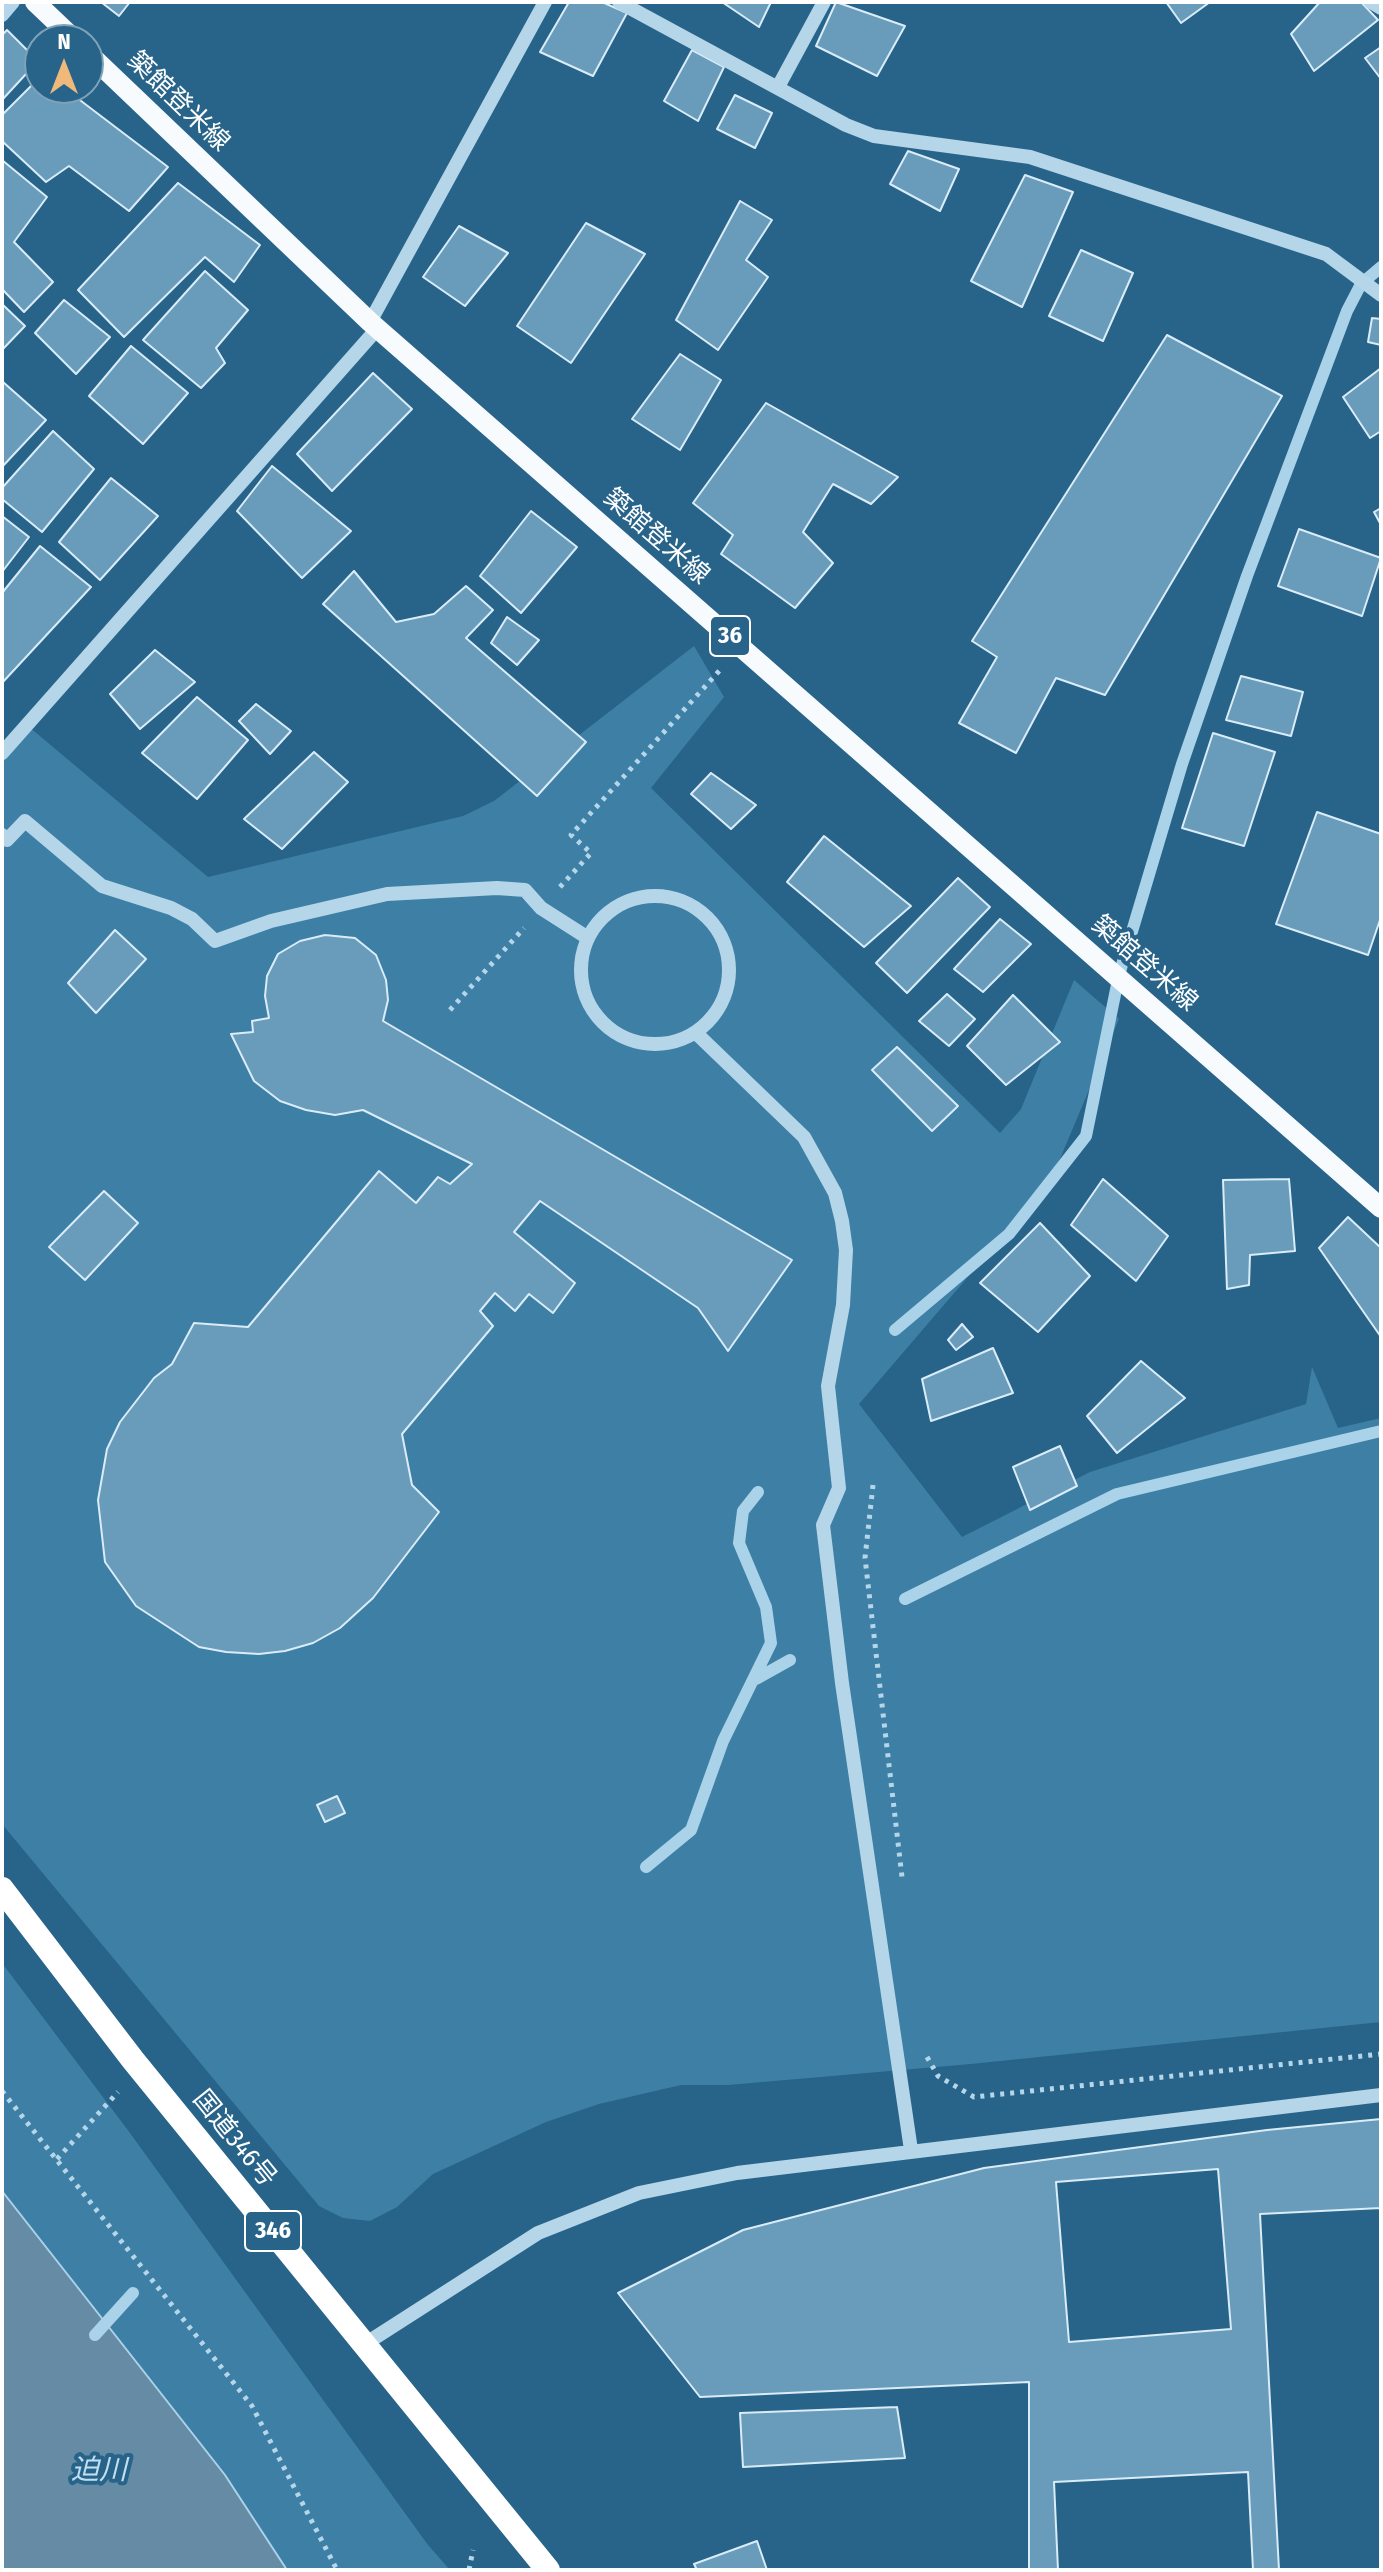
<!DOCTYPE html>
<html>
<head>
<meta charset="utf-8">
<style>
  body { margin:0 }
  #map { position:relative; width:1383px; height:2572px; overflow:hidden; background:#286489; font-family:"Fira Sans Condensed",sans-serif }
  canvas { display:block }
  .frame { position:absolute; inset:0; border:4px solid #fff; pointer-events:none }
  .north { position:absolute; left:24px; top:24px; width:80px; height:80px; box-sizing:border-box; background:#286489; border:2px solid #7ea2b8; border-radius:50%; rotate:0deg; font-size:22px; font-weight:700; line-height:32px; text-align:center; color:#fff }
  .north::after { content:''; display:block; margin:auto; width:28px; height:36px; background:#f0b97c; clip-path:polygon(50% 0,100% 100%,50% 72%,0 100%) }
</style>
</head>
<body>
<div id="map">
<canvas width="1383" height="2572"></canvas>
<div class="frame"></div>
<div class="north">N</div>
</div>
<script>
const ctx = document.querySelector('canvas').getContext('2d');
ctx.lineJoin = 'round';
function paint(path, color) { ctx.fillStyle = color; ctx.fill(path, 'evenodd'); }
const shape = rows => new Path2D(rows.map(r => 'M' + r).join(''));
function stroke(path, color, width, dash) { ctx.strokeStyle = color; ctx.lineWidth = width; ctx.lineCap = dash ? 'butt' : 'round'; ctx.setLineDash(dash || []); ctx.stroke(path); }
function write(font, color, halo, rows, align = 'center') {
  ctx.font = font + ' "Fira Sans Condensed","Noto Sans JP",sans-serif'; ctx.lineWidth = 8; ctx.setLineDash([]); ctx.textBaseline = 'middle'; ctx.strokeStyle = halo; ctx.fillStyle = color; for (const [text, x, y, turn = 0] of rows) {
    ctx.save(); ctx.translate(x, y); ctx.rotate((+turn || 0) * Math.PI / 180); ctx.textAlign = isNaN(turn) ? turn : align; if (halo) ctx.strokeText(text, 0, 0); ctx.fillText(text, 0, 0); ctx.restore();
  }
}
paint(shape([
  [694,646,724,697,651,788,1000,1133,1021,1109,1074,980,1119,1019,1051,1180,859,1404,962,1537,1090,1472,1306,1404,1312,1367,1338,1428,1381,1418,1381,2022,971,2064,728,2085,681,2085,599,2104,546,2122,433,2174,397,2207,370,2221,343,2218,319,2206,2,1824,2,745,22,721,208,877,463,816,494,801],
  [2,1963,130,2133,428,2545,450,2570,287,2570,225,2475,2,2191]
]), '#3d7fa5');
const water = shape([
  [2,2191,225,2475,287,2570,2,2570,2,2191]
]);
paint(water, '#658ca4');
stroke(water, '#aad3e9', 2);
stroke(shape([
  [895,1330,1009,1234,1086,1136,1119,975,1182,764,1247,576,1347,311,1361,284,1381,267],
  [905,1599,1117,1494,1381,1431],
  [756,1679,790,1660],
  [646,1867,691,1830,723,1741,771,1643,766,1607,739,1543,743,1511,758,1492],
  [95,2335,133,2293]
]), '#aad3e9', 12);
const building = shape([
  [101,2,130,2,119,16,101,2],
  [569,2,602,2,627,13,593,76,540,52,569,2],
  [722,2,771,2,759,27,722,2],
  [836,2,905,26,877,76,816,46,836,2],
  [1166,2,1210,2,1181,23,1166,2],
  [1320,2,1361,2,1378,20,1314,71,1291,34,1320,2],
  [7,30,38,61,2,100,2,35,7,30],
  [1381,47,1381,79,1365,58,1381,47],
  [692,50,724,67,698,121,664,101,692,50],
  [40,77,40,88,64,88,168,167,129,211,69,166,46,182,2,141,2,115,40,77],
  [735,95,772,113,755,148,717,129,735,95],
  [908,151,959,169,940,211,890,184,908,151],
  [2,160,47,197,14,242,53,282,24,312,2,289,2,160],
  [1025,175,1073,192,1022,307,971,281,1025,175],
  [178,183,260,245,234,282,205,257,124,337,78,290,178,183],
  [740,201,772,220,746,260,768,277,718,350,676,320,740,201],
  [586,223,645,254,571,363,517,326,586,223],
  [459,226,508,253,465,306,423,277,459,226],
  [1081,250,1133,273,1103,341,1049,316,1081,250],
  [205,271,248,310,216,348,225,363,201,388,143,340,205,271],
  [64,300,110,337,76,374,35,333,64,300],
  [2,304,25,326,2,350,2,304],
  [1372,318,1381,319,1381,345,1368,342,1372,318],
  [1167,335,1282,396,1105,695,1056,678,1016,753,959,723,997,657,972,641,1167,335],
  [131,346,188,393,143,444,89,396,131,346],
  [680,354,721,380,680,450,632,419,680,354],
  [1381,368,1381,431,1370,438,1343,397,1381,368],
  [373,373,412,409,332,491,297,454,373,373],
  [3,382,46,420,2,467,2,384,3,382],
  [766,403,898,477,871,504,833,484,803,532,833,563,795,608,721,554,733,535,693,503,766,403],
  [53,431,94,469,42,532,2,499,2,488,53,431],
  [272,466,351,531,302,578,237,511,272,466],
  [111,478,158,516,100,580,59,542,111,478],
  [1381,508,1381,525,1374,512,1381,508],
  [531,511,577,547,521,613,480,576,531,511],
  [2,516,29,537,2,572,2,516],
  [1299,529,1381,558,1362,616,1278,586,1299,529],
  [40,546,91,587,2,683,2,593,40,546],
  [354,571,396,622,434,614,466,586,493,610,466,638,586,742,537,796,323,604,354,571],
  [507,617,539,640,517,665,491,643,507,617],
  [155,650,195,682,140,729,110,694,155,650],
  [1241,676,1303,692,1291,736,1226,720,1241,676],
  [197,697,248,740,197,799,142,753,197,697],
  [256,704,291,731,270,754,239,721,256,704],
  [1213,733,1275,752,1244,846,1182,828,1213,733],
  [314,752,348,782,282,849,244,819,314,752],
  [711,773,756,805,731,829,691,794,711,773],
  [1317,812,1381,834,1381,917,1368,955,1276,924,1317,812],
  [824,836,911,906,864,947,787,882,824,836],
  [958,878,990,907,907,993,876,963,958,878],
  [1000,919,1031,944,983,992,954,969,1000,919],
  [115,930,146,959,96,1013,68,983,115,930],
  [325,935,355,938,376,955,386,980,388,1000,383,1021,792,1260,728,1351,698,1308,540,1201,514,1232,575,1283,553,1313,529,1294,515,1311,495,1293,480,1311,493,1326,402,1434,412,1485,439,1512,373,1598,340,1628,313,1643,285,1651,259,1654,226,1652,199,1647,136,1606,105,1562,98,1500,107,1449,120,1422,154,1378,172,1364,194,1323,248,1327,379,1171,416,1203,438,1177,450,1184,472,1164,363,1110,335,1115,306,1110,280,1101,254,1081,231,1034,253,1032,252,1021,269,1018,265,996,267,976,278,954,300,941,325,935],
  [947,994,975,1019,949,1046,919,1021,947,994],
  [1013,995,1060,1042,1006,1085,967,1046,1013,995],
  [897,1047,958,1106,932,1131,872,1070,897,1047],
  [1103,1179,1168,1236,1136,1281,1071,1225,1103,1179],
  [1289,1179,1295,1251,1250,1255,1249,1285,1227,1289,1223,1180,1289,1179],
  [104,1191,138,1223,85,1280,49,1247,104,1191],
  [1348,1217,1381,1248,1381,1337,1319,1248,1348,1217],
  [1040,1223,1090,1276,1038,1332,980,1283,1040,1223],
  [962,1324,973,1337,956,1350,948,1340,962,1324],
  [993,1348,1013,1393,931,1421,922,1379,993,1348],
  [1141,1361,1185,1398,1117,1453,1087,1416,1141,1361],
  [1060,1446,1077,1486,1030,1510,1013,1467,1060,1446],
  [337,1796,345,1813,325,1822,317,1805,337,1796],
  [1381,2119,1381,2570,1029,2570,1029,2382,700,2397,618,2293,743,2230,984,2168,1267,2130,1381,2119],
  [1218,2169,1231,2329,1069,2342,1056,2182,1218,2169],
  [1381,2208,1381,2570,1279,2570,1260,2214,1381,2208],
  [897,2407,905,2458,743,2467,740,2413,897,2407],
  [1248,2472,1253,2570,1058,2570,1054,2482,1248,2472],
  [757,2541,767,2570,697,2570,694,2564,757,2541]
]);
paint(building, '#699cbb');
stroke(building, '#d9ecf7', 2);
stroke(shape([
  [560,887,591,853,571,835,720,670],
  [450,1010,524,928],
  [873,1485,865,1558,902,1877],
  [927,2057,938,2076,974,2097,1381,2054],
  [2,2091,252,2406,337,2570],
  [57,2159,118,2092],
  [469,2570,473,2550]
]), '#b5d6e9', 5, [4, 6]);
stroke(shape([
  [619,2,846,125,874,136,1030,157,1326,254,1381,295],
  [1371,2,1381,8],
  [2,15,13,2],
  [778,87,824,2],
  [370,322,545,2],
  [2,753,377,329],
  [2,835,7,840,25,821,102,886,171,908,192,919,215,941,271,921,387,894,497,888,525,890,541,908,588,938],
  '581 970a74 74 0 1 1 148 0a74 74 0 1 1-148 0Z',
  [696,1033,804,1137,835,1193,842,1221,846,1250,843,1305,828,1386,839,1488,823,1525,842,1683,911,2150],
  [365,2344,538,2233,639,2193,737,2173,1381,2095]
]), '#b5d6e9', 14);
stroke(shape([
  [35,2,75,40],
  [88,53,370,322,1381,1208]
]), '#f8fbfe', 20);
stroke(shape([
  [2,1889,133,2060,548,2570]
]), '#fff', 24);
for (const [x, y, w] of [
  [730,636,40],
  [273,2231,56]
]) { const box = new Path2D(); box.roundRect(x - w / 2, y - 20, w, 40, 6); ctx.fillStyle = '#286489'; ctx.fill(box); stroke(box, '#fff', 2); }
write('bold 24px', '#fff', null, [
  ["36",730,636],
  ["346",273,2231]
]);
write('26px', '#fff', '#286489', [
  ["築館登米線",178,102,44],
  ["築館登米線",656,537,41],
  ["築館登米線",1144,964,41],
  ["国道346号",234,2139,51]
]);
write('italic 28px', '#c1dff0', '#286489', [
  ["迫川",99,2471]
]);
</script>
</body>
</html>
